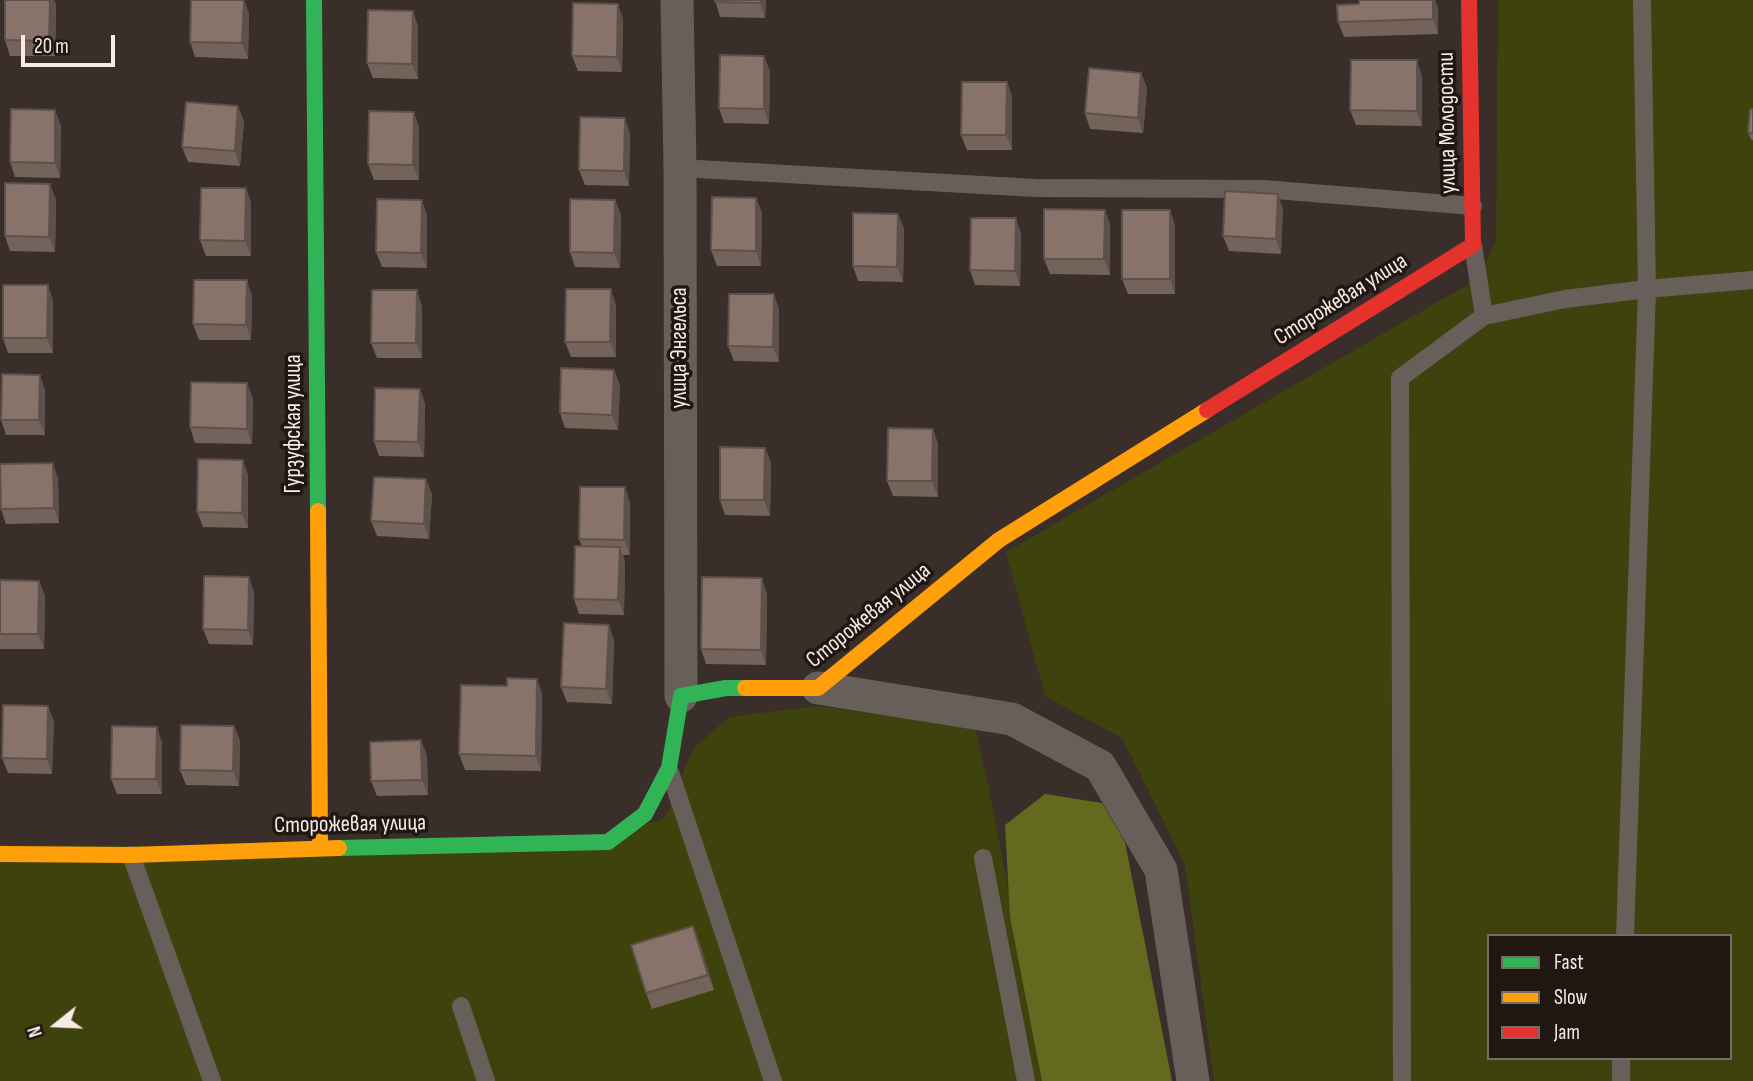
<!DOCTYPE html>
<html>
<head>
<meta charset="utf-8">
<style>
  body { margin:0 }
  #map { position:relative; width:1753px; height:1081px; overflow:hidden; background:#392e29; font-family:"Sofia Sans Condensed",sans-serif }
  canvas { display:block }
  .legend { position:absolute; left:1487px; top:934px; width:245px; height:126px; box-sizing:border-box; background:#201713; border:2px solid #766b67; margin:0; padding:9px 12px; list-style:none; font-size:21px; color:#f8eae5 }
  .legend li { display:flex; align-items:center; gap:14px; height:35px }
  .legend b { width:35px; border:2px solid #766b67 }
  .north { position:absolute; left:21px; top:990px; width:70px; height:70px; -webkit-text-stroke:5px #201713; paint-order:stroke; rotate:252deg; font-size:19px; font-weight:700; line-height:28px; text-align:center; color:#f8eae5 }
  .north::after { content:''; display:block; margin:auto; width:24px; height:32px; background:#f8eae5; clip-path:polygon(50% 0,100% 100%,50% 72%,0 100%) }
  .scale { position:absolute; left:21px; top:35px; width:94px; height:32px; box-sizing:border-box; border:4px solid #f8eae5; border-top:0; padding-left:9px; font-size:21px; line-height:24px; white-space:nowrap; color:#f8eae5; -webkit-text-stroke:5px #201713; paint-order:stroke }
</style>
</head>
<body>
<div id="map">
<canvas width="1753" height="1081"></canvas>
<ul class="legend">
<li><b style="height:9px;background:#30b455"></b>Fast</li>
<li><b style="height:9px;background:#ff9f0a"></b>Slow</li>
<li><b style="height:9px;background:#e5322d"></b>Jam</li>
</ul>
<div class="north">N</div>
<div class="scale">20 m</div>
</div>
<script>
const ctx = document.querySelector('canvas').getContext('2d');
ctx.lineJoin = 'round';
function paint(path, color) { ctx.fillStyle = color; ctx.fill(path, 'evenodd'); }
const shape = rows => new Path2D(rows.map(r => 'M' + r).join(''));
function stroke(path, color, width, dash) { ctx.strokeStyle = color; ctx.lineWidth = width; ctx.lineCap = dash ? 'butt' : 'round'; ctx.setLineDash(dash || []); ctx.stroke(path); }
function write(font, color, halo, rows, align = 'center') {
  ctx.font = font + ' "Sofia Sans Condensed",sans-serif'; ctx.lineWidth = 7; ctx.setLineDash([]); ctx.textBaseline = 'middle'; ctx.strokeStyle = halo; ctx.fillStyle = color; for (const [text, x, y, turn = 0] of rows) {
    ctx.save(); ctx.translate(x, y); ctx.rotate((+turn || 0) * Math.PI / 180); ctx.textAlign = isNaN(turn) ? turn : align; if (halo) ctx.strokeText(text, 0, 0); ctx.fillText(text, 0, 0); ctx.restore();
  }
}
paint(shape([
  [1498,0,1753,0,1753,1081,1214,1081,1185,865,1123,739,1045,696,1006,552,1479,278,1496,241],
  [1489,936,1730,936,1730,1058,1489,1058],
  [817,706,975,727,988,784,1046,1081,0,1081,0,845,579,848,665,818,693,749,729,717]
]), '#3e420d');
paint(shape([
  [1045,794,1102,803,1125,842,1172,1081,1042,1081,1010,917,1005,825]
]), '#63691f');
stroke(shape([
  [680,168,1035,188,1263,189,1473,206],
  [1484,316,1565,299,1647,289,1753,280],
  [670,772,773,1081],
  [131,855,212,1081],
  [983,858,1026,1081],
  [1625,936,1647,289,1642,0],
  [461,1006,486,1081],
  [1402,1081,1400,378,1484,316,1473,245],
  [1621,1081,1621,1058]
]), '#685f5b', 18);
stroke(shape([
  [677,0,680,168,681,696],
  [818,688,1012,719,1100,766,1161,870,1193,1081]
]), '#685f5b', 33);
stroke(shape([
  [314,0,318,511],
  [339,848,608,842,645,814,669,768,681,696,726,688,745,688]
]), '#30b455', 16);
stroke(shape([
  [318,511,320,848],
  [745,688,818,688,999,540,1207,410],
  [0,854,131,855,339,848]
]), '#ff9f0a', 16);
stroke(shape([
  [1207,410,1473,245,1469,0]
]), '#e5322d', 16);
paint(shape([
  [191,0,244,0,249,14,248,59,195,57,190,42],
  [715,0,766,0,765,18,720,17],
  [1359,0,1435,0,1438,9,1438,34,1344,37,1338,22,1359,4],
  [56,4,55,56,10,56,5,40],
  [623,19,622,72,578,71,572,56],
  [418,26,418,79,373,78,367,63],
  [770,71,769,124,724,123,719,108],
  [1141,73,1147,88,1143,133,1090,129,1085,113],
  [1422,76,1422,126,1356,125,1350,110],
  [1007,82,1012,97,1012,150,967,150,961,135],
  [1753,109,1753,140,1751,140,1748,132],
  [244,121,240,166,188,162,182,147],
  [61,125,60,178,15,177,10,162],
  [419,127,419,180,374,180,368,164],
  [630,133,629,186,585,185,579,170],
  [246,188,251,203,251,256,206,256,200,240],
  [756,198,762,213,761,266,717,266,711,250],
  [56,199,55,252,10,251,5,236],
  [615,200,621,215,620,268,575,267,570,252],
  [1283,209,1281,254,1229,251,1223,236],
  [1105,210,1110,225,1110,275,1050,274,1044,259],
  [1170,210,1175,226,1175,294,1128,294,1122,279],
  [898,214,904,229,903,282,858,281,853,266],
  [427,215,427,268,382,267,376,252],
  [1021,233,1020,286,975,285,970,270],
  [252,296,251,340,199,340,193,324],
  [53,300,53,353,8,353,3,338],
  [616,305,616,357,571,357,565,342],
  [422,306,422,358,377,358,371,343],
  [779,309,779,362,734,361,728,346],
  [614,370,620,385,618,430,565,428,560,413],
  [420,389,425,404,424,457,379,456,374,441],
  [45,390,45,435,6,435,1,420],
  [253,398,252,444,195,443,190,427],
  [933,429,938,444,938,497,893,496,887,481],
  [765,448,771,463,770,516,725,515,720,500],
  [248,475,248,528,203,527,197,512],
  [58,478,59,523,6,524,1,509],
  [625,487,630,503,630,555,623,555,625,562,624,615,579,614,574,599,582,546,579,539],
  [432,494,429,539,377,536,371,521],
  [0,580,39,581,45,596,44,649,0,649],
  [254,592,253,645,209,644,203,629],
  [767,594,766,665,706,664,701,649],
  [614,640,612,704,567,702,561,687],
  [537,679,542,694,541,771,465,770,459,754,507,686],
  [54,721,52,774,8,773,2,758],
  [234,726,240,741,239,786,186,785,180,770],
  [162,742,162,794,117,794,111,779],
  [427,755,428,795,377,796,371,781],
  [699,941,714,990,652,1009,646,993]
]), '#74635a');
paint(shape([
  [50,0,54,0,56,4,55,56,49,41],
  [244,0,249,14,248,59,242,43],
  [760,0,766,0,765,18,760,3],
  [1433,0,1435,0,1438,9,1438,34,1433,19],
  [618,4,623,19,622,72,617,57],
  [413,11,418,26,418,79,412,64],
  [764,56,770,71,769,124,764,109],
  [1417,60,1422,76,1422,126,1417,111],
  [1141,73,1147,88,1143,133,1138,118],
  [1007,82,1012,97,1012,150,1006,135],
  [238,106,244,121,240,166,235,151],
  [55,110,61,125,60,178,55,163],
  [414,112,419,127,419,180,413,165],
  [625,118,630,133,629,186,624,171],
  [50,184,56,199,55,252,49,237],
  [246,188,251,203,251,256,245,241],
  [1278,194,1283,209,1281,254,1276,239],
  [756,198,762,213,761,266,756,251],
  [422,200,427,215,427,268,421,253],
  [615,200,621,215,620,268,614,253],
  [1105,210,1110,225,1110,275,1104,259],
  [1170,210,1175,226,1175,294,1170,279],
  [898,214,904,229,903,282,897,267],
  [1016,218,1021,233,1020,286,1015,271],
  [247,280,252,296,251,340,246,325],
  [48,285,53,300,53,353,47,338],
  [611,289,616,305,616,357,610,342],
  [417,290,422,306,422,358,416,343],
  [774,294,779,309,779,362,773,347],
  [614,370,620,385,618,430,612,415],
  [40,375,45,390,45,435,39,420],
  [247,383,253,398,252,444,247,429],
  [420,389,425,404,424,457,418,442],
  [933,429,938,444,938,497,932,481],
  [765,448,771,463,770,516,764,500],
  [243,460,248,475,248,528,242,513],
  [53,463,58,478,59,523,54,508],
  [426,479,432,494,429,539,424,524],
  [625,487,630,503,630,555,624,540],
  [620,547,625,562,624,615,618,600],
  [249,577,254,592,253,645,248,630],
  [762,578,767,594,766,665,761,650],
  [39,581,45,596,44,649,38,634],
  [609,625,614,640,612,704,606,689],
  [537,679,542,694,541,771,536,756],
  [48,706,54,721,52,774,47,759],
  [234,726,240,741,239,786,233,771],
  [157,727,162,742,162,794,156,779],
  [421,740,427,755,428,795,422,780],
  [693,926,699,941,714,990,708,975]
]), '#5e504a');
const building = shape([
  [5,0,50,0,49,41,5,40,5,0],
  [191,0,244,0,242,43,190,42,191,0],
  [715,0,760,0,760,3,715,2,715,0],
  [1359,0,1433,0,1433,19,1338,22,1337,5,1359,4,1359,0],
  [573,3,618,4,617,57,572,56,573,3],
  [368,10,413,11,412,64,367,63,368,10],
  [720,55,764,56,764,109,719,108,720,55],
  [1351,60,1417,60,1417,111,1350,110,1351,60],
  [1089,68,1141,73,1138,118,1085,113,1089,68],
  [962,82,1007,82,1006,135,961,135,962,82],
  [186,102,238,106,235,151,182,147,186,102],
  [11,109,55,110,55,163,10,162,11,109],
  [1750,109,1753,109,1753,133,1748,132,1750,109],
  [369,111,414,112,413,165,368,164,369,111],
  [580,117,625,118,624,171,579,170,580,117],
  [5,183,50,184,49,237,5,236,5,183],
  [201,188,246,188,245,241,200,240,201,188],
  [1225,191,1278,194,1276,239,1223,236,1225,191],
  [712,197,756,198,756,251,711,250,712,197],
  [377,199,422,200,421,253,376,252,377,199],
  [570,199,615,200,614,253,570,252,570,199],
  [1044,209,1105,210,1104,259,1044,259,1044,209],
  [1122,210,1170,210,1170,279,1122,279,1122,210],
  [853,213,898,214,897,267,853,266,853,213],
  [971,218,1016,218,1015,271,970,270,971,218],
  [194,280,247,280,246,325,193,324,194,280],
  [3,285,48,285,47,338,3,338,3,285],
  [566,289,611,289,610,342,565,342,566,289],
  [372,290,417,290,416,343,371,343,372,290],
  [729,294,774,294,773,347,728,346,729,294],
  [561,368,614,370,612,415,560,413,561,368],
  [2,374,40,375,39,420,1,420,2,374],
  [191,382,247,383,247,429,190,427,191,382],
  [375,388,420,389,418,442,374,441,375,388],
  [888,428,933,429,932,481,887,481,888,428],
  [720,447,765,448,764,500,720,500,720,447],
  [198,459,243,460,242,513,197,512,198,459],
  [53,463,54,508,1,509,0,464,53,463],
  [374,477,426,479,424,524,371,521,374,477],
  [580,487,625,487,624,540,579,539,580,487],
  [575,546,620,547,618,600,574,599,575,546],
  [204,576,249,577,248,630,203,629,204,576],
  [702,577,762,578,761,650,701,649,702,577],
  [0,580,39,581,38,634,0,634,0,580],
  [564,623,609,625,606,689,561,687,564,623],
  [507,678,537,679,536,756,459,754,461,685,507,686,507,678],
  [3,705,48,706,47,759,2,758,3,705],
  [181,725,234,726,233,771,180,770,181,725],
  [112,726,157,727,156,779,111,779,112,726],
  [421,740,422,780,371,781,370,742,421,740],
  [693,926,708,975,646,993,631,945,693,926]
]);
paint(building, '#877369');
stroke(building, '#5e504a', 2);
write('23px', '#f8eae5', '#201713', [
  ["улица Молодости",1448,123,-91],
  ["Сторожевая улица",1341,300,-32],
  ["улица Энгельса",680,348,-90],
  ["Гурзуфская улица",294,424,-90],
  ["Сторожевая улица",869,616,-39],
  ["Сторожевая улица",350,825,-1]
]);
</script>
</body>
</html>
